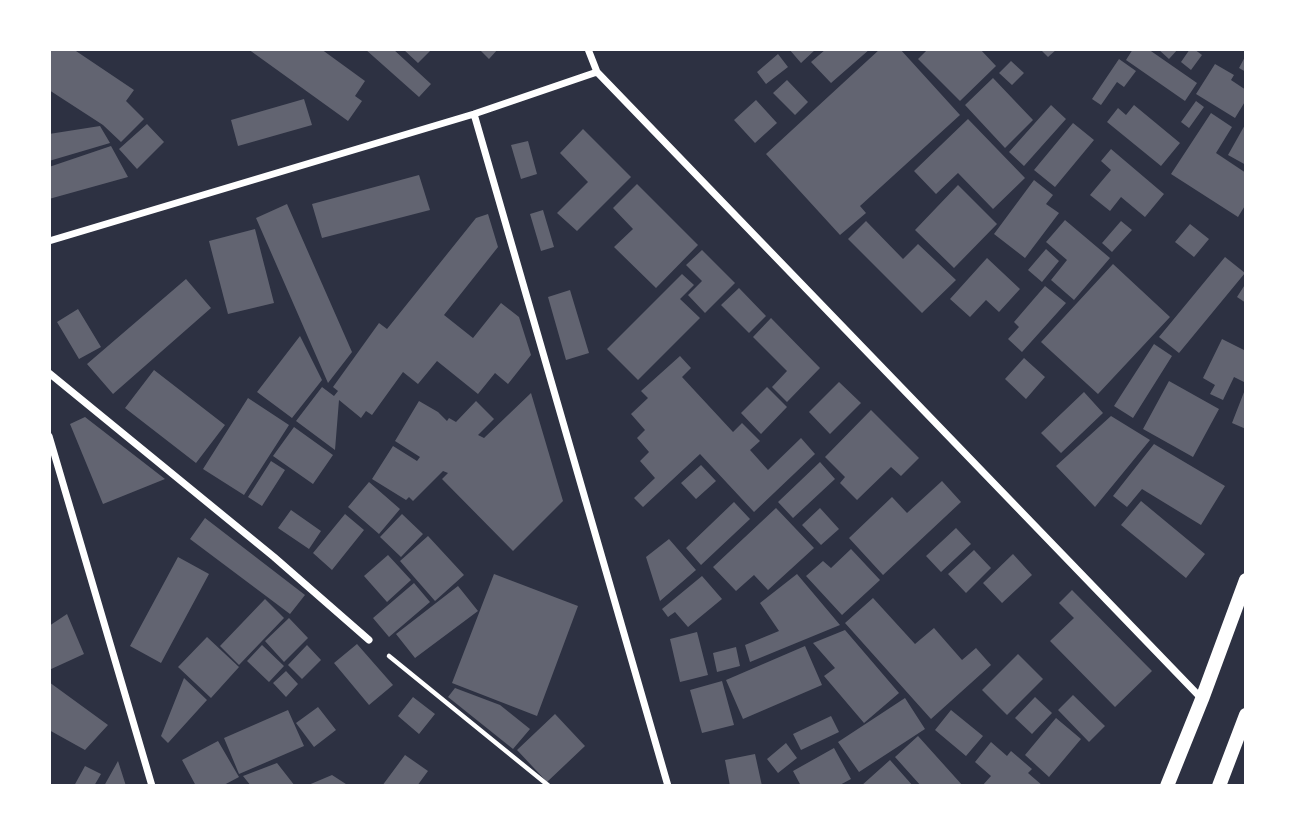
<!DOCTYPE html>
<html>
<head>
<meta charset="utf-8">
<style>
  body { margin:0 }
  #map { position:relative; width:1295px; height:835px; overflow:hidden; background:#2d3142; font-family:Manrope,sans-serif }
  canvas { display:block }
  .frame { position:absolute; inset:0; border:51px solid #fff; pointer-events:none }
</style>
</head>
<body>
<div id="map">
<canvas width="1295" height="835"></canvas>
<div class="frame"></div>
</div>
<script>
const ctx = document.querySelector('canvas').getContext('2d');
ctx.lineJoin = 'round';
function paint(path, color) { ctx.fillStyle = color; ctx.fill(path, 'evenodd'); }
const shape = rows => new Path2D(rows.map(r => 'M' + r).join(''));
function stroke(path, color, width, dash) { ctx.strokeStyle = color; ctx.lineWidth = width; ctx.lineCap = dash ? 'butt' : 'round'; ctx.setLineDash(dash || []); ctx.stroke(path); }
paint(shape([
  [49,49,73,49,134,90,126,101,144,119,121,142,103,125,49,90],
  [248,49,321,49,365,81,355,96,362,101,348,121],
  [365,49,393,49,431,84,419,97],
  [403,49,432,49,418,63],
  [479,49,498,49,489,59],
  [789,49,816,49,801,63],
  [826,49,870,49,831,83,811,62],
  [880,49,900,49,960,115,860,206,866,213,840,235,766,154],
  [928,49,980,49,996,66,960,101,918,59],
  [1040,49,1057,49,1048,57],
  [1133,49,1148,49,1197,83,1185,101,1126,60],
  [1158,49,1178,49,1169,59],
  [1190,49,1194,49,1202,55,1191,70,1181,62],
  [778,54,788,67,766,84,757,72],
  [1246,55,1246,72,1239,68],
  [1119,59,1136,71,1124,87,1117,82,1101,105,1092,99],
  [1011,61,1024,73,1012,85,999,73],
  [1215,64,1234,75,1231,80,1246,90,1246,100,1235,118,1196,94],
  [993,78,1033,120,1005,148,965,105],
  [787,80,808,102,795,115,773,93],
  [304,99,312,125,238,146,231,120],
  [756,100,777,123,755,143,734,120],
  [1196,101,1204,107,1189,128,1181,122],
  [1051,105,1066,119,1024,166,1009,152],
  [1134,105,1180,143,1161,166,1107,122,1118,108,1126,115],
  [1211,113,1232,127,1216,153,1246,173,1246,204,1238,217,1171,174],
  [968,119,1025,178,993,209,958,173,936,194,914,171],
  [1073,123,1094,140,1055,187,1034,170],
  [1246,123,1246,165,1228,155],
  [147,124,164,142,137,169,119,149],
  [100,126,110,143,49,161,49,134],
  [583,129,631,177,577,231,557,213,588,182,560,153],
  [528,141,537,174,521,179,511,145],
  [111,146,128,177,49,199,49,167],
  [1111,149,1164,194,1145,217,1121,197,1110,211,1090,195,1111,170,1101,161],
  [419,175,430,210,322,238,312,204],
  [1034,180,1053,195,1046,204,1059,213,1025,258,994,234],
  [637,184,698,245,656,288,614,247,633,229,613,208],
  [958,185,997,224,954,268,915,230],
  [287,204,352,352,328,383,256,218],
  [543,210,554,247,541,251,530,214],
  [488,214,498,247,444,315,473,338,501,303,519,317,531,355,508,384,495,373,478,394,437,361,418,384,403,372,372,415,366,411,361,418,339,400,335,450,296,421,322,387,334,396,338,391,333,387,379,323,387,329,476,218],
  [1065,220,1110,258,1074,300,1051,280,1067,260,1046,242],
  [866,221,903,259,918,244,956,280,922,313,848,239],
  [1121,221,1132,230,1112,252,1102,243],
  [1190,224,1209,239,1194,257,1175,242],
  [255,229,274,303,228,314,209,241],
  [1046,249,1059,261,1042,282,1028,270],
  [702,250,735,283,705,313,688,295,702,281,686,265],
  [1225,257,1245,273,1179,353,1159,337],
  [987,258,1020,289,999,312,986,300,970,317,950,299],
  [1113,264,1170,317,1098,394,1041,342],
  [682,274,694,285,680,299,700,318,638,380,607,349],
  [186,279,211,308,113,394,87,364],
  [1246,283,1246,303,1237,297],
  [1045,286,1066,303,1022,352,1008,339,1019,327,1014,322],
  [739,288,766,316,749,333,721,305],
  [570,290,589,353,566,360,548,297],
  [78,309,101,347,79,359,57,322],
  [771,318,820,368,787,402,772,387,787,371,753,337],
  [300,336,322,380,292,418,257,392],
  [1222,339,1246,351,1246,383,1234,377,1223,400,1210,394,1215,385,1203,378],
  [1154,344,1172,356,1133,418,1114,406],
  [680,356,691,368,682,377,733,432,742,423,760,441,750,450,768,470,801,438,815,454,754,512,700,454,643,507,634,498,655,478,640,461,649,452,637,438,645,430,631,414,648,398,641,391],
  [1024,358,1045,377,1026,399,1005,379],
  [154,370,225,425,196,463,125,408],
  [1169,381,1219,409,1193,457,1143,429],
  [839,382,861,403,830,434,809,412],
  [767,387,787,407,761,434,741,413],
  [1246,387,1246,429,1232,423],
  [1084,392,1103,413,1061,453,1041,433],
  [531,393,563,501,513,551,442,479,448,473,443,471,413,501,409,497,406,500,372,479,393,446,417,461,420,457,395,441,419,401,438,412,447,421,449,418,456,422,476,401,494,419,478,435,484,438],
  [248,398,289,425,244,495,203,469],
  [871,410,919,458,901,476,891,467,857,500,840,483,845,477,825,457],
  [1111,416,1150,440,1095,507,1056,466],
  [85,417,165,479,103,504,70,424],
  [294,427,333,455,313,484,273,456],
  [1154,444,1225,486,1201,525,1142,489,1127,507,1113,496],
  [271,461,285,470,262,506,248,497],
  [820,462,835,479,793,518,778,502],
  [701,465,716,481,696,499,681,483],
  [942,481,961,502,883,575,849,538,892,497,907,513],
  [369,482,400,509,379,534,348,507],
  [1141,501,1205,554,1186,578,1121,525],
  [734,502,750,519,701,565,686,548],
  [776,508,814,548,768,590,754,575,736,591,713,567],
  [820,508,839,529,821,545,802,525],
  [291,510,321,531,309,549,278,528],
  [345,514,364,530,332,570,313,553],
  [402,514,423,534,401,557,380,537],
  [205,518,305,595,290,614,190,539],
  [956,528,971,544,941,572,926,556],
  [428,536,464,575,435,601,400,561],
  [669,539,696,570,660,601,646,557],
  [851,549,880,580,842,615,806,576,823,561,831,568],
  [974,550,991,568,966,593,948,574],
  [1013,554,1032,575,1002,603,983,583],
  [388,555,411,580,387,602,364,576],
  [178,557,209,574,161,663,130,646],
  [494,574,578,606,537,716,452,683],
  [797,574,840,625,750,662,745,645,779,631,760,603],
  [702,576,722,599,688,627,675,612,668,617,662,609],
  [414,583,430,602,389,637,373,618],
  [458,586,478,611,415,658,396,634],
  [1072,590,1152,671,1115,707,1050,641,1074,618,1059,603],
  [873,598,915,644,934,628,962,660,976,648,991,665,931,719,845,623],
  [265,599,284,618,239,665,220,646],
  [67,614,84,654,49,670,49,626],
  [289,618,308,638,284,662,265,641],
  [845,630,899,693,864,723,824,676,835,668,813,643],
  [697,632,708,675,680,682,670,639],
  [207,637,239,667,211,698,178,667],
  [357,644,393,685,369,705,334,663],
  [262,645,284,666,269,682,247,661],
  [307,645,321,660,302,679,288,665],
  [805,646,822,685,743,719,726,680],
  [736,647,740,666,717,672,713,653],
  [1018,654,1043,679,1007,715,982,690],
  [286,671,298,684,286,697,273,683],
  [184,678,207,700,168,743,161,736],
  [722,681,734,725,702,733,690,690],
  [49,682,108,725,85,750,49,730],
  [455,688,500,705,530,729,513,749,448,697],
  [1073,695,1105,726,1089,742,1058,710],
  [413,697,435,714,419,734,398,716],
  [1035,697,1052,713,1032,734,1015,718],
  [905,698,925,729,859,772,838,742],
  [318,707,336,730,314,747,296,723],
  [288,710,304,746,239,774,224,738],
  [951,710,983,736,966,756,935,730],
  [555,714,585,746,547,782,517,750],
  [831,716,839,732,801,750,793,734],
  [1056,718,1081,739,1049,777,1025,755],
  [918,736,963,786,921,786,895,757],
  [218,741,239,777,222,786,196,786,182,760],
  [991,742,1007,756,1011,751,1032,769,1028,773,1043,786,982,786,991,776,975,762],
  [786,743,797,758,778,773,767,759],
  [834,748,851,779,838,786,801,786,793,771],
  [755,754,762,786,730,786,725,760],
  [405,755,428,771,417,786,382,786],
  [890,760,913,786,861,786],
  [118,761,126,786,104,786],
  [277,763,295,786,251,786,243,776],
  [85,766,101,774,94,786,74,786],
  [332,775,349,786,306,786]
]), '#626471');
stroke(shape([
  [389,656,549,786]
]), '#fff', 4.5);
stroke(shape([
  [588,49,597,72,1201,698],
  [474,114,668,786],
  [49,241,474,114,597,72],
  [49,373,274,557,369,640],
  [49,436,152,786]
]), '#fff', 7);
stroke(shape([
  [1167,786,1202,699,1246,580],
  [1219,786,1246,715]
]), '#fff', 14);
</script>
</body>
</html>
